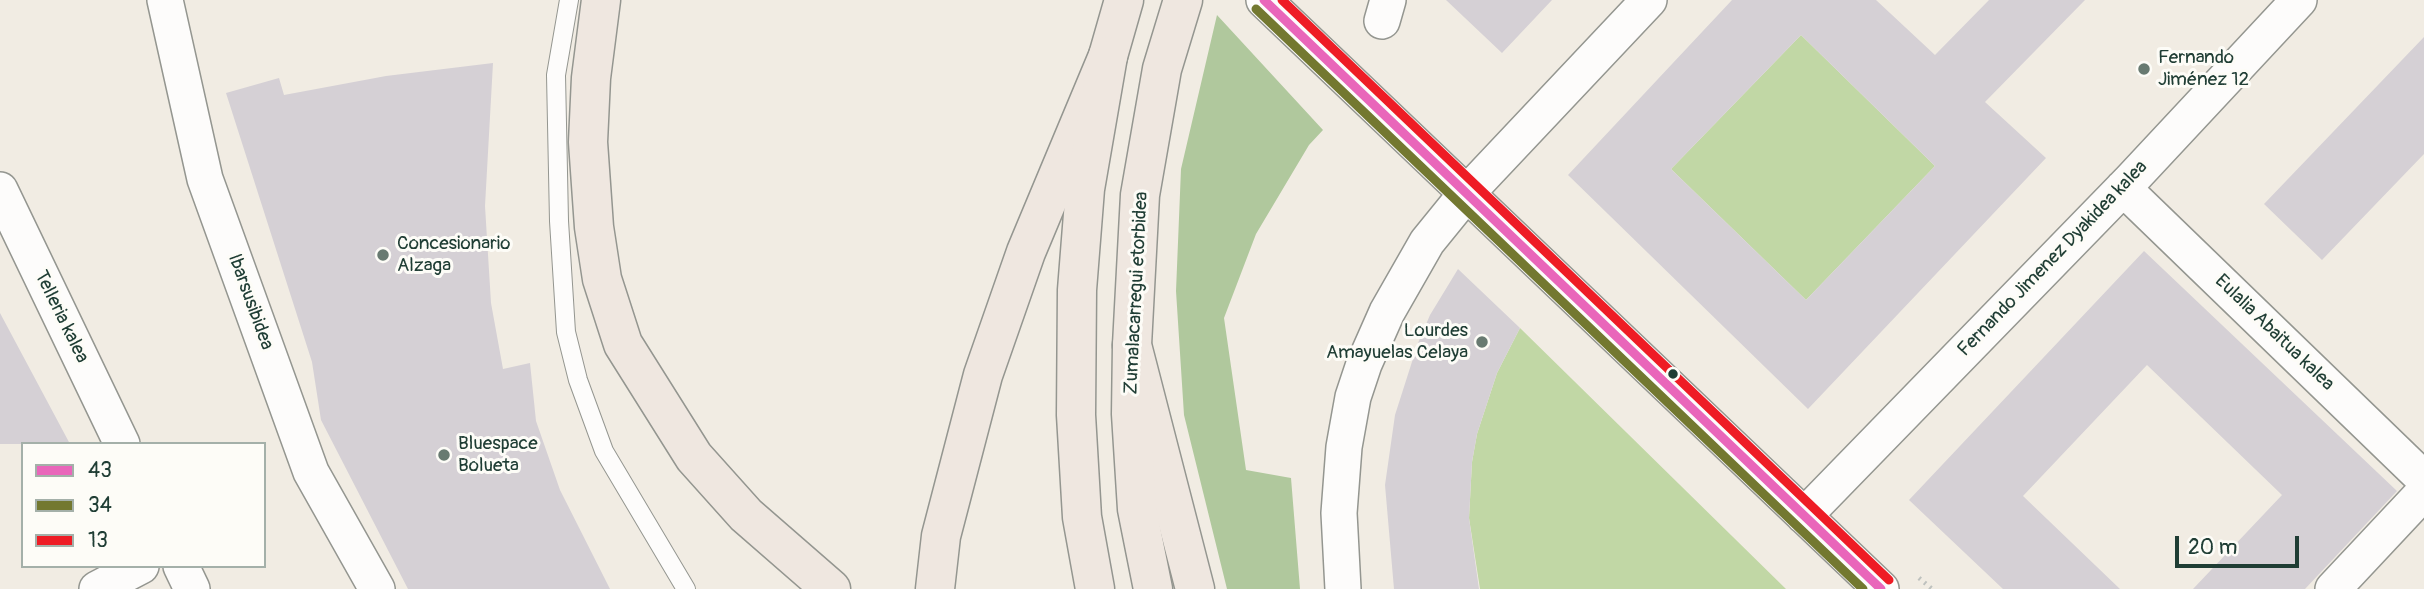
<!DOCTYPE html>
<html>
<head>
<meta charset="utf-8">
<style>
  body { margin:0 }
  #map { position:relative; width:2424px; height:589px; overflow:hidden; background:#f1ece3; font-family:Pangolin,sans-serif }
  canvas { display:block }
  .legend { position:absolute; left:21px; top:442px; width:245px; height:126px; box-sizing:border-box; background:#fdfcf7; border:2px solid #a4b0a9; margin:0; padding:9px 12px; list-style:none; font-size:21px; color:#1f3d34 }
  .legend li { display:flex; align-items:center; gap:14px; height:35px }
  .legend b { width:35px; border:2px solid #a4b0a9 }
  .scale { position:absolute; left:2175px; top:536px; width:124px; height:32px; box-sizing:border-box; border:4px solid #1f3d34; border-top:0; padding-left:9px; font-size:21px; line-height:24px; white-space:nowrap; color:#1f3d34; -webkit-text-stroke:5px #fdfcf7; paint-order:stroke }
</style>
</head>
<body>
<div id="map">
<canvas width="2424" height="589"></canvas>
<ul class="legend">
<li><b style="height:9px;background:#e966ba"></b>43</li>
<li><b style="height:9px;background:#737830"></b>34</li>
<li><b style="height:9px;background:#ee1c25"></b>13</li>
</ul>
<div class="scale">20 m</div>
</div>
<script>
const ctx = document.querySelector('canvas').getContext('2d');
ctx.lineJoin = 'round';
function paint(path, color) { ctx.fillStyle = color; ctx.fill(path, 'evenodd'); }
const shape = rows => new Path2D(rows.map(r => 'M' + r).join(''));
function stroke(path, color, width, dash) { ctx.strokeStyle = color; ctx.lineWidth = width; ctx.lineCap = dash ? 'butt' : 'round'; ctx.setLineDash(dash || []); ctx.stroke(path); }
function write(font, color, halo, rows, align = 'center') {
  ctx.font = font + ' Pangolin,sans-serif'; ctx.lineWidth = 6; ctx.setLineDash([]); ctx.textBaseline = 'middle'; ctx.strokeStyle = halo; ctx.fillStyle = color; for (const [text, x, y, turn = 0] of rows) {
    ctx.save(); ctx.translate(x, y); ctx.rotate((+turn || 0) * Math.PI / 180); ctx.textAlign = isNaN(turn) ? turn : align; if (halo) ctx.strokeText(text, 0, 0); ctx.fillText(text, 0, 0); ctx.restore();
  }
}
paint(shape([
  [1801,35,1935,166,1806,300,1671,169],
  [1520,328,1786,589,1480,589,1469,518,1472,462,1477,434,1497,373]
]), '#c1d7a5');
paint(shape([
  [1217,15,1323,130,1309,145,1256,234,1224,318,1246,470,1291,478,1300,589,1227,589,1184,415,1176,291,1181,169]
]), '#b0c89d');
paint(shape([
  [1446,0,1552,0,1502,53],
  [1732,0,1876,0,1935,55,1989,0,2085,0,1985,102,2046,158,1808,409,1568,175],
  [1801,35,1935,166,1806,300,1671,169],
  [2424,37,2424,154,2322,260,2264,204],
  [493,63,485,206,491,303,503,369,530,363,536,421,560,490,610,589,408,589,321,420,312,362,226,93,279,78,284,95,386,76],
  [2144,251,2397,491,2305,589,2193,589,2282,495,2147,365,2023,496,2120,589,2003,589,1909,500],
  [1458,269,1520,328,1497,373,1477,434,1472,462,1469,518,1479,589,1394,589,1385,485,1395,415,1418,343,1430,315],
  [0,313,70,444,0,444]
]), '#d5d0d5');
const lane = shape([
  [569,0,556,75,559,221,566,332,578,380,604,451,686,589]
]);
const street = shape([
  [165,0,205,179,311,472,377,589],
  [1264,0,1881,589],
  [1382,21,1388,0],
  [2123,188,2424,479],
  [0,190,122,444],
  [1804,516,2131,180,2299,0],
  [181,566,192,589],
  [97,589,141,566],
  [1343,589,1339,513,1344,447,1353,397,1364,364,1387,312,1427,242,1466,194,1649,0],
  [2333,589,2424,492]
]);
const primary = shape([
  [601,0,591,78,588,142,594,227,602,279,623,344,694,457,746,515,831,589],
  [1183,0,1162,69,1140,195,1132,345,1195,589],
  [935,589,941,536,983,375,1026,252,1108,56,1124,0]
]);
const highway = shape([
  [1132,345,1131,414,1137,509,1153,589],
  [1095,589,1082,517,1076,415,1077,290,1085,189,1108,56]
]);
stroke(lane, '#949690', 20);
stroke(street, '#949690', 38);
stroke(primary, '#949690', 41);
stroke(highway, '#949690', 41);
stroke(shape([
  [1919,578,1932,589]
]), '#bec1be', 4.5, [2, 5]);
stroke(lane, '#fdfcfb', 18);
stroke(street, '#fdfcfb', 35);
stroke(primary, '#efe7e0', 38);
stroke(highway, '#efe7e0', 38);
stroke(shape([
  [1264,0,1881,589]
]), '#e966ba', 9);
stroke(shape([
  [1256,9,1863,589]
]), '#737830', 9);
stroke(shape([
  [1282,0,1889,580]
]), '#ee1c25', 9);
for (const [x, y, r, color] of [
  [2144,69,7,"#687a71"],
  [383,255,7,"#687a71"],
  [1482,342,7,"#687a71"],
  [1673,374,6,"#1f3d34"],
  [444,455,7,"#687a71"]
]) { const dot = new Path2D(); dot.arc(x, y, r, 0, 2 * Math.PI); ctx.fillStyle = color; ctx.fill(dot); stroke(dot, '#fdfcf7', 2.5); }
write('19px', '#1f3d34', '#fdfcf7', [
  ["Fernando",2158,58],
  ["Jiménez 12",2158,80],
  ["Concesionario",397,244],
  ["Alzaga",397,266],
  ["Lourdes",1468,331,"right"],
  ["Amayuelas Celaya",1468,353,"right"],
  ["Bluespace",458,444],
  ["Bolueta",458,466]
], 'left');
write('19px', '#1f3d34', '#fdfcf7', [
  ["Fernando Jimenez Dyakidea kalea",2053,259,-46],
  ["Zumalacarregui etorbidea",1137,293,-87],
  ["Ibarsusibidea",250,302,70],
  ["Telleria kalea",61,317,64],
  ["Eulalia Abaitua kalea",2274,333,44]
]);
</script>
</body>
</html>
